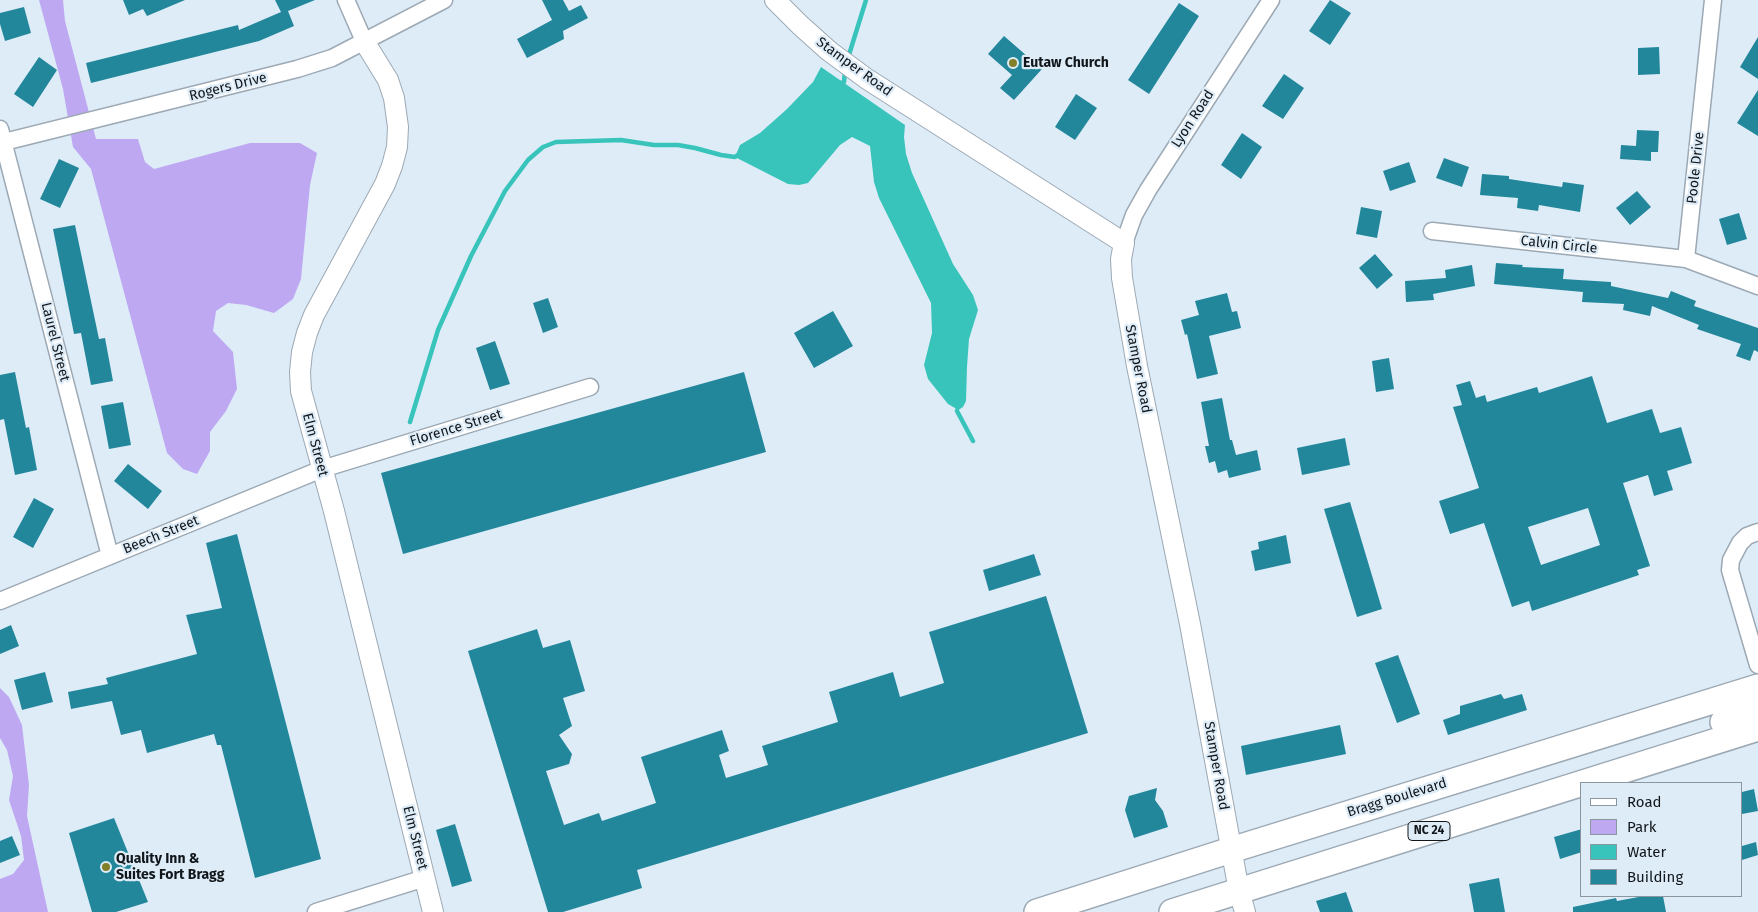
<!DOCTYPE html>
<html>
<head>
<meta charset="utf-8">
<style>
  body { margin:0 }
  #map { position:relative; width:1758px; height:912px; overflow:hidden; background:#deecf8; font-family:"Fira Sans",sans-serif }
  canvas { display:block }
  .legend { position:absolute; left:1580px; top:782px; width:162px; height:115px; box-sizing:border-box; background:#deecf8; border:1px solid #8c969f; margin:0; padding:6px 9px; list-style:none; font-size:15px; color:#11161a }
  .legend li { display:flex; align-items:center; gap:10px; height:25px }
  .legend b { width:25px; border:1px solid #8c969f }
</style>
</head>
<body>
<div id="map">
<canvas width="1758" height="912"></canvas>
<ul class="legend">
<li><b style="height:6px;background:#fff"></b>Road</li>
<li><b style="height:14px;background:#bea8f2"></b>Park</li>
<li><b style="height:14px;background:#39c4bb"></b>Water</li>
<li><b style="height:14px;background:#23879c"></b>Building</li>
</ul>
</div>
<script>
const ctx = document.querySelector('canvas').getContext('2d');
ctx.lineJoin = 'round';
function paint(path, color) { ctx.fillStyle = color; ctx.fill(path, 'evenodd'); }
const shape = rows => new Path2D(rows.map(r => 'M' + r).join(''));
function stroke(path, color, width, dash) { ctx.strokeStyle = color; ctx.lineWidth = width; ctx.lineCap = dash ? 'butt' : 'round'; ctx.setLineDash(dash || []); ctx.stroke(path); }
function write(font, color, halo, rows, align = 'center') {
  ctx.font = font + ' "Fira Sans",sans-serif'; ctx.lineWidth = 4.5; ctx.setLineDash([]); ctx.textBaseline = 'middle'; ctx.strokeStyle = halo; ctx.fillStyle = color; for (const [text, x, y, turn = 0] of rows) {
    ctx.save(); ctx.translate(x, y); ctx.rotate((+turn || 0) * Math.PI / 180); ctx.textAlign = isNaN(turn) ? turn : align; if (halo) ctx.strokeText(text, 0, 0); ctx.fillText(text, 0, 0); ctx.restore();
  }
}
paint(shape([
  [39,0,63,0,65,21,96,139,138,139,145,162,154,169,250,143,300,143,317,153,310,185,301,279,293,299,274,313,246,305,228,303,216,311,213,331,233,352,237,389,226,411,210,432,210,451,197,474,183,469,167,453,91,169,73,147,63,89],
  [0,688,9,697,22,725,29,785,27,816,48,912,0,912,0,879,13,874,24,860,21,836,9,800,13,776,7,750,0,738]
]), '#bea8f2');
paint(shape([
  [821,67,905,125,904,137,906,154,912,173,953,264,973,295,978,310,969,339,967,367,966,401,963,407,957,411,955,408,948,404,928,379,924,365,932,333,931,303,879,198,874,182,870,146,852,137,840,145,808,183,799,185,788,184,735,157,740,145,760,133,787,109,813,82]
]), '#39c4bb');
stroke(shape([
  [848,58,866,0],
  [838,84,844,82,845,71],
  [957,411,973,441],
  [410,422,438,330,471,256,505,191,528,160,543,147,556,142,621,140,654,145,678,145,695,148,721,155,735,157,739,154]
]), '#39c4bb', 4.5);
paint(shape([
  [123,0,185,0,147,16,143,9,129,15],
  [275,0,315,0,288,11,294,26,259,41,91,83,86,63,238,25,239,30,281,12],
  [542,0,563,0,569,11,581,5,588,18,563,31,564,39,527,58,517,39,552,20],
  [1330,0,1351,13,1330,45,1309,31],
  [1179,3,1199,16,1149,94,1128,80],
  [24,7,31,33,5,41,0,24,0,13],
  [1004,36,1042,69,1014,100,1000,88,1012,75,988,54],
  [1758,37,1758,79,1740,67],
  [1659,47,1660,74,1638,75,1638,48],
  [39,57,57,70,33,107,14,94],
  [1284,74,1304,88,1283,119,1262,106],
  [1758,90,1758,136,1737,123],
  [1076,94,1097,108,1075,140,1055,127],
  [1637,130,1659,131,1658,152,1651,152,1651,161,1620,159,1621,145,1636,146],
  [1242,133,1262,147,1241,179,1221,165],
  [1444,158,1469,167,1462,187,1436,178],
  [59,159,79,168,60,208,40,199],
  [1409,162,1416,182,1390,191,1383,171],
  [1482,174,1509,176,1509,179,1562,187,1563,182,1584,185,1580,212,1539,205,1538,211,1517,208,1518,198,1480,195],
  [1637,191,1651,207,1630,225,1616,208],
  [1361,207,1382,211,1377,238,1356,234],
  [1739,213,1747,239,1727,245,1719,219],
  [75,225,99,339,105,338,113,381,91,385,81,333,74,334,53,229],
  [1375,254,1393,275,1377,289,1359,268],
  [1496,263,1523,265,1522,267,1564,269,1563,279,1611,282,1611,286,1668,298,1671,291,1696,301,1694,306,1758,328,1758,352,1754,350,1750,361,1736,356,1741,344,1697,329,1699,325,1652,306,1650,316,1623,310,1624,304,1582,302,1583,292,1494,284],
  [1472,265,1475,286,1433,294,1434,300,1406,302,1405,281,1446,278,1445,270],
  [1227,293,1232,312,1237,311,1241,328,1209,336,1218,374,1197,379,1187,334,1185,335,1181,320,1199,315,1195,301],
  [548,298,558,327,543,333,533,303],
  [833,311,853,346,814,368,794,333],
  [495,341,510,384,490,390,476,348],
  [1389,358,1394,389,1376,392,1372,361],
  [15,372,26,428,29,427,37,470,15,475,4,419,0,420,0,375],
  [744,372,766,452,403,554,381,473],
  [1592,376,1607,423,1652,409,1660,433,1681,427,1692,463,1667,471,1673,490,1654,496,1648,475,1623,483,1650,566,1637,570,1639,575,1532,611,1529,601,1512,607,1484,523,1450,534,1439,501,1479,488,1453,407,1462,405,1456,385,1470,381,1476,398,1485,395,1487,402,1537,387,1539,393],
  [1588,508,1600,545,1541,565,1528,527],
  [1222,398,1230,440,1232,440,1236,455,1257,450,1261,470,1229,478,1227,470,1218,473,1215,461,1209,463,1205,446,1209,446,1201,402],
  [123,402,131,445,109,449,101,406],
  [1345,438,1350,465,1302,475,1297,448],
  [128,464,162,491,148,509,114,481],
  [34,498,54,509,33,548,13,537],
  [1350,502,1382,609,1357,617,1324,509],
  [237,534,321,859,255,878,221,745,217,745,214,734,147,753,141,730,121,735,112,701,71,709,68,692,108,684,106,678,197,654,186,615,222,608,206,543],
  [1286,535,1291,563,1255,571,1251,551,1259,549,1258,542],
  [1034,554,1041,575,989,591,983,570],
  [1046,596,1088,733,637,870,642,888,563,912,548,912,468,651,537,629,543,648,570,640,585,691,563,698,572,726,559,735,572,754,569,764,546,771,564,825,599,813,602,821,656,803,641,757,722,730,729,751,719,755,726,778,768,765,762,746,838,722,829,692,893,672,900,697,944,683,929,632],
  [11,625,19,646,0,654,0,630],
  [1398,655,1420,714,1397,723,1375,663],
  [45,672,53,702,22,710,14,680],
  [1501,694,1504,699,1522,694,1527,710,1448,735,1443,720,1460,714,1460,706],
  [1340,725,1346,754,1246,775,1241,746],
  [1157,788,1155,800,1163,811,1168,827,1134,838,1125,810,1129,796],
  [1754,789,1758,811,1742,814,1742,792],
  [114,818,148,902,116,912,92,912,69,833],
  [455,824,472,881,452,887,436,830],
  [1582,829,1582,852,1560,859,1554,837],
  [12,836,20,855,0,863,0,841],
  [1756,842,1758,855,1742,860,1742,846],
  [1499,878,1505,912,1474,912,1469,884],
  [1346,892,1353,912,1320,912,1316,901],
  [1644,896,1663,896,1666,912,1573,912,1573,907,1616,898,1617,901]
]), '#23879c');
const minor = shape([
  [346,0,364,41],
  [0,129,110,556],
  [0,143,297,69,332,58,444,0],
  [1432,231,1686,259,1758,286],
  [1124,243,1134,215,1148,190,1271,0],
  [1686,259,1713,0],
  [1758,532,1747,536,1740,543,1731,560,1730,570,1758,665],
  [0,601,322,469,590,387],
  [316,912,425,878]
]);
const tertiary = shape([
  [775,0,800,25,829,51,867,79,1124,243,1121,259,1122,278,1137,366,1190,624,1239,891,1245,912],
  [364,41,388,80,394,98,398,127,397,147,392,166,385,184,314,315,307,333,302,352,300,372,301,391,334,511,433,912]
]);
const primary = shape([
  [1723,722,1753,713,1758,705],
  [1037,912,1231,850,1758,687],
  [1172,912,1758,728]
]);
stroke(minor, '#9ca9b4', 19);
stroke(tertiary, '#9ca9b4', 22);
stroke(primary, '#9ca9b4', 28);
stroke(minor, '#fff', 16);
stroke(tertiary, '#fff', 20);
stroke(primary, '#fff', 25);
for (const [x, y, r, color] of [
  [1013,63,5,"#817f27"],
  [106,867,5,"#817f27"]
]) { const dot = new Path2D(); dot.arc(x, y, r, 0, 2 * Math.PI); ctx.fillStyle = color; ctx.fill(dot); stroke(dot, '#deecf8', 2); }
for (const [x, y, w] of [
  [1429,831,42]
]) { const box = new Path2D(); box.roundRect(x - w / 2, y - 9.5, w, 19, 4); ctx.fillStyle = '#deecf8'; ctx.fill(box); stroke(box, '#11161a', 1); }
write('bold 12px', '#11161a', null, [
  ["NC 24",1429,831]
]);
write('bold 14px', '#11161a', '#deecf8', [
  ["Eutaw Church",1023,63],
  ["Quality Inn &",116,859],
  ["Suites Fort Bragg",116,875]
], 'left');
write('14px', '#11161a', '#deecf8', [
  ["Stamper Road",854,67,36],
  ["Rogers Drive",228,87,-14],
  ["Lyon Road",1193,119,-57],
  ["Poole Drive",1696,168,-84],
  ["Calvin Circle",1559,245,6],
  ["Laurel Street",55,342,76],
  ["Stamper Road",1138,369,79],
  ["Florence Street",456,428,-17],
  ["Elm Street",315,445,75],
  ["Beech Street",161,535,-22],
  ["Stamper Road",1216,766,80],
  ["Bragg Boulevard",1397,798,-17],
  ["Elm Street",415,838,76]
]);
</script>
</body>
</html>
